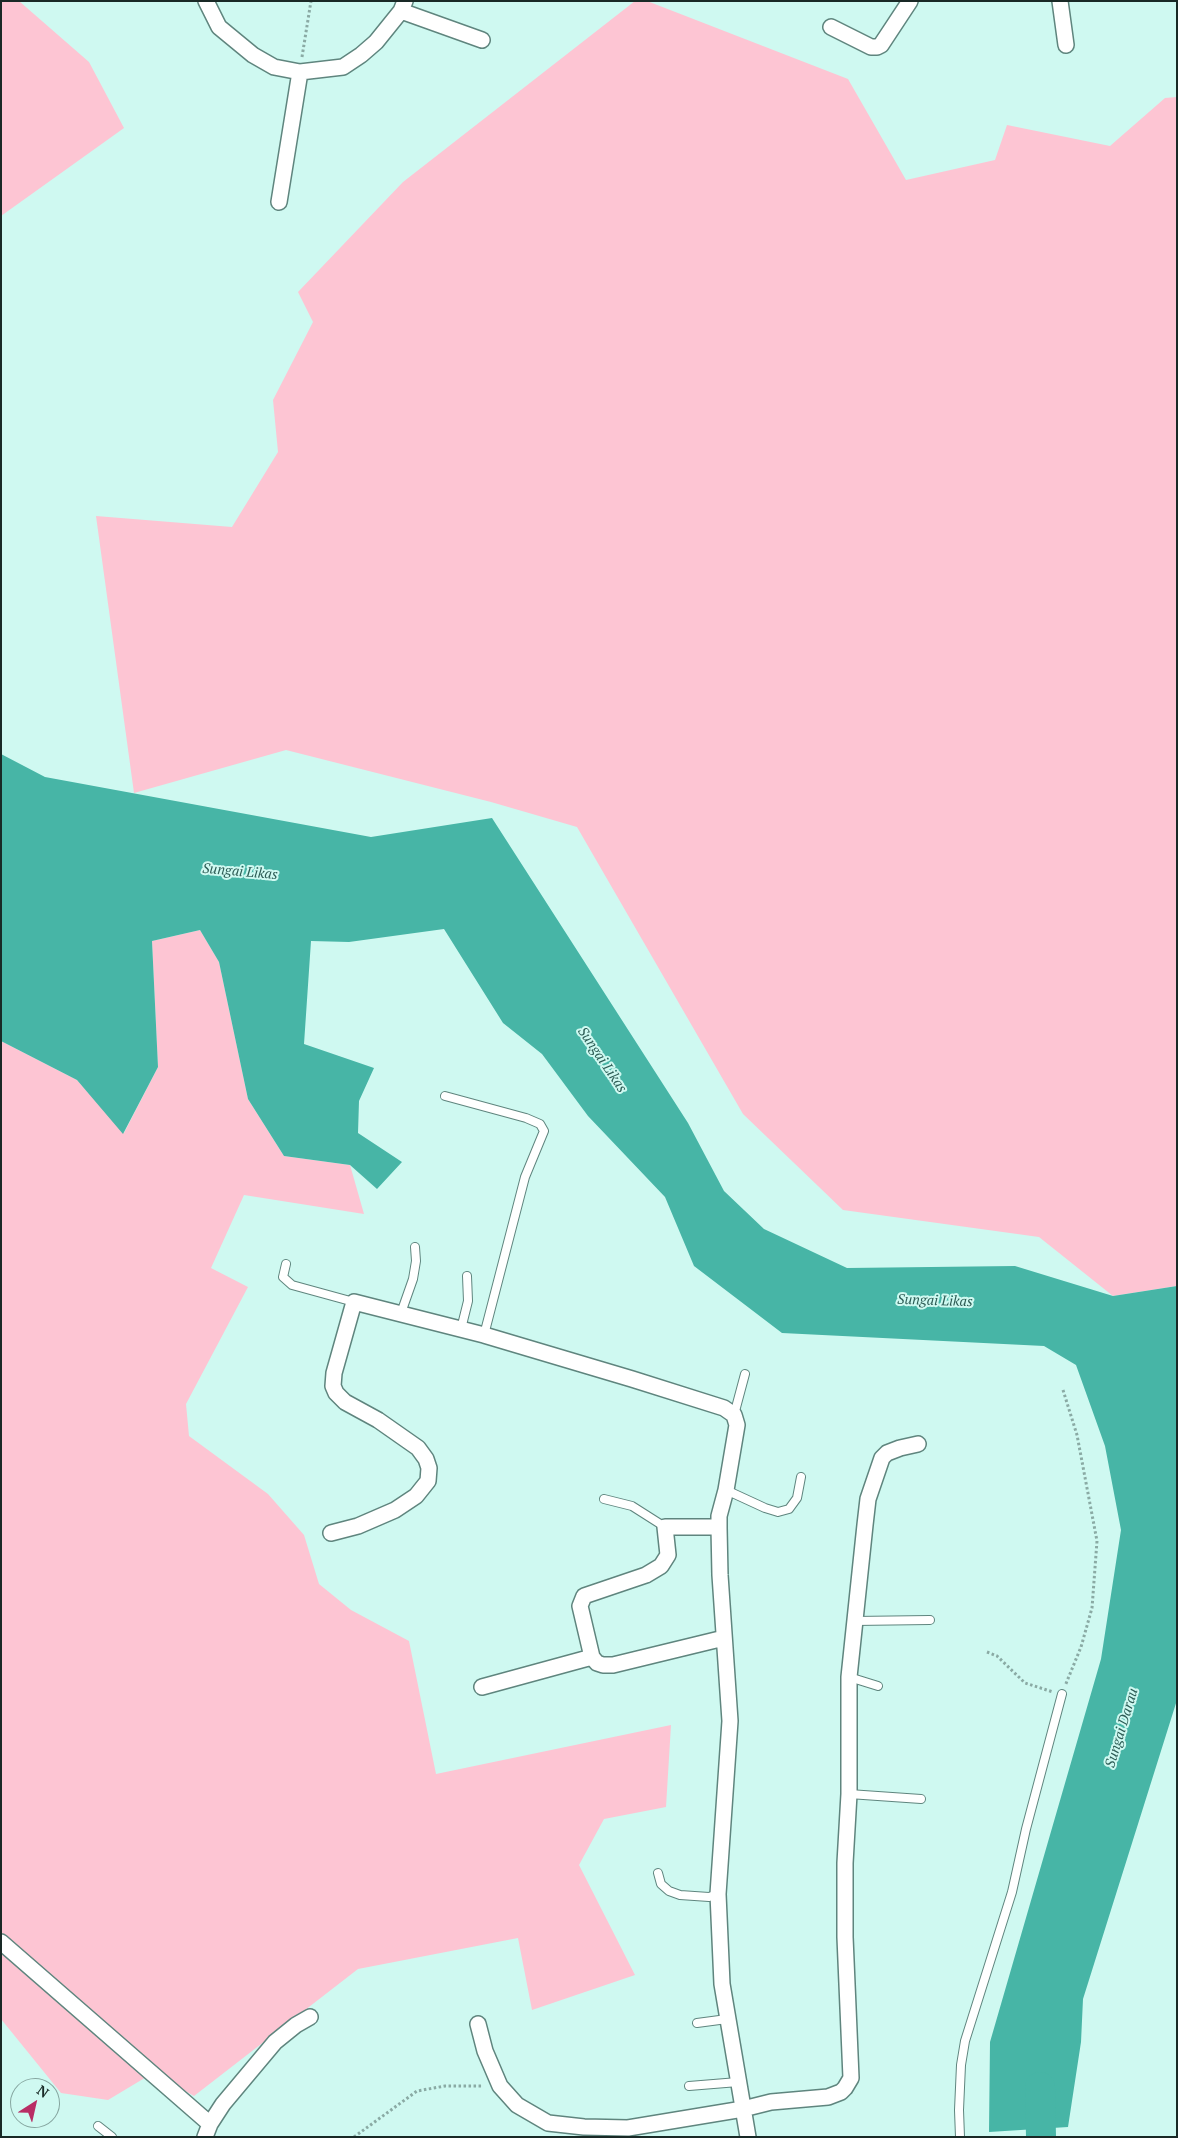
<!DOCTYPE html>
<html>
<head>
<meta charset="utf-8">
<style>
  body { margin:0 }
  #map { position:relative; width:1178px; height:2138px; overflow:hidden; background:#cff9f1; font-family:"PT Serif",serif }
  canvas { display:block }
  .frame { position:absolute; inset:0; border:2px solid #192926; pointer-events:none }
  .north { position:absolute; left:10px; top:2078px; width:50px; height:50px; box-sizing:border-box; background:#cff9f1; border:1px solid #86a6a0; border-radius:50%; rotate:35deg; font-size:14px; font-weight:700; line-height:20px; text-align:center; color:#192926 }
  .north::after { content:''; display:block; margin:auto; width:18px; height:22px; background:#b92d65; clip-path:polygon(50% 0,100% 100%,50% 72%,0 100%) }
</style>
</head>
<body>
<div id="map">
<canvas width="1178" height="2138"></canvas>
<div class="frame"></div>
<div class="north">N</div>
</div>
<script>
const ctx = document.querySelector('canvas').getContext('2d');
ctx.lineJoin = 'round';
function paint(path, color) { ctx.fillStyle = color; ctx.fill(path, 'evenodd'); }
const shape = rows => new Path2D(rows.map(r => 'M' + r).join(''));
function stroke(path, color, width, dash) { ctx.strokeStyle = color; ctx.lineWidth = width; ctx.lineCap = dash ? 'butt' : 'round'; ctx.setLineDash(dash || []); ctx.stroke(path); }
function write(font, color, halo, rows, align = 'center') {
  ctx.font = font + ' "PT Serif",serif'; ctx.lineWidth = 4; ctx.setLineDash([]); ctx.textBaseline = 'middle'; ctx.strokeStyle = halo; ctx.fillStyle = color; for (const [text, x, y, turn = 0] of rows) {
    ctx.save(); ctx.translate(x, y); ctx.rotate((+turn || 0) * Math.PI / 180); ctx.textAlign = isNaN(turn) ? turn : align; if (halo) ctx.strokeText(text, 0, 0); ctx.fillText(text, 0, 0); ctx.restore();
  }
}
paint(shape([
  [1,1,19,1,89,62,124,128,1,216],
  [635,1,647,1,848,79,906,180,995,160,1007,125,1110,146,1165,98,1177,97,1177,1286,1113,1296,1039,1237,843,1210,743,1114,577,827,491,802,286,750,134,793,96,516,232,527,278,452,273,400,313,322,298,292,403,182],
  [200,930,219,962,248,1099,284,1156,350,1165,364,1214,244,1195,211,1268,248,1287,186,1404,189,1436,268,1494,304,1535,319,1584,351,1610,409,1641,436,1774,671,1725,666,1807,604,1819,579,1865,635,1975,532,2010,518,1938,358,1969,194,2096,153,2073,108,2100,61,2093,1,2019,1,1041,77,1080,124,1133,158,1067,152,941]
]), '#fdc5d3');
paint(shape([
  [1,754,45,777,371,837,492,818,688,1123,724,1191,764,1229,847,1268,1015,1266,1113,1296,1177,1286,1177,1700,1083,1999,1081,2042,1068,2127,989,2132,990,2042,1101,1659,1121,1530,1105,1446,1076,1365,1044,1346,782,1333,694,1266,665,1197,588,1116,542,1054,503,1023,444,929,349,942,311,941,304,1044,374,1068,359,1101,358,1133,402,1162,377,1189,350,1165,284,1156,248,1099,219,962,200,930,152,941,158,1067,123,1134,77,1080,1,1041]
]), '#47b5a6');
stroke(shape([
  [1040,2087,1041,2137]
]), '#47b5a6', 30);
const service = shape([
  [445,1096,526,1118,540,1124,544,1131,525,1177,484,1335],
  [286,1264,283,1277,292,1285,354,1302],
  [401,1313,413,1279,416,1261,415,1247],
  [461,1329,468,1301,467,1276],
  [734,1415,745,1374],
  [726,1490,765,1508,778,1512,789,1509,797,1498,801,1477],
  [604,1499,632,1506,665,1527],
  [854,1621,930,1620],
  [849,1677,878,1686],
  [849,1794,921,1799],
  [658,1873,661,1884,669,1891,680,1895,709,1897,718,1894],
  [697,2023,727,2019],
  [689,2086,738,2082],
  [98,2126,112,2137],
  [960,2137,959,2110,961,2065,965,2041,1012,1892,1026,1829,1062,1694]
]);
const minor = shape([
  [206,1,219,27,253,55,274,67,300,72,343,67,361,55,376,42,401,11,405,1],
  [1060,1,1066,45],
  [401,11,482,40],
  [831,27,871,47,877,47,881,45,910,1],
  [279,202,300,72],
  [719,1527,665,1527,668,1555,661,1566,646,1575,584,1596,580,1606,592,1657,597,1663,603,1665,613,1665,724,1638],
  [331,1533,358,1526,395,1510,416,1496,428,1481,429,1468,426,1459,418,1448,378,1420,345,1402,336,1393,333,1386,334,1373,354,1302,484,1335,632,1379,724,1408,734,1415,737,1425,726,1490,719,1516,719,1528,720,1575,730,1721,718,1894,722,1984,748,2137],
  [482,1687,592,1657],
  [1,1942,210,2124],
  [478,2024,485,2051,500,2086,517,2105,548,2123,584,2127,628,2128,743,2109,771,2102,828,2097,841,2092,845,2088,851,2078,845,1937,845,1863,849,1794,849,1677,865,1525,868,1499,882,1458,887,1453,900,1448,918,1444],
  [205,2137,210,2124,223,2104,275,2042,296,2025,310,2017]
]);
stroke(service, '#5f857e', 10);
stroke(minor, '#5f857e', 18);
stroke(shape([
  [302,57,311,1],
  [1063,1390,1077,1435,1097,1541,1092,1608,1081,1647,1065,1686],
  [987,1652,997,1656,1025,1683,1053,1692],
  [354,2137,417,2091,445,2086,483,2086]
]), '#8aaaa4', 3, [2.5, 2.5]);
stroke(service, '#fff', 8);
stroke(minor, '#fff', 15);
write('italic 14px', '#2d5c55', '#cff9f1', [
  ["Sungai Likas",240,872,5],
  ["Sungai Likas",602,1060,56],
  ["Sungai Likas",935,1301,2],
  ["Sungai Darau",1122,1728,-73]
]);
</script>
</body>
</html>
